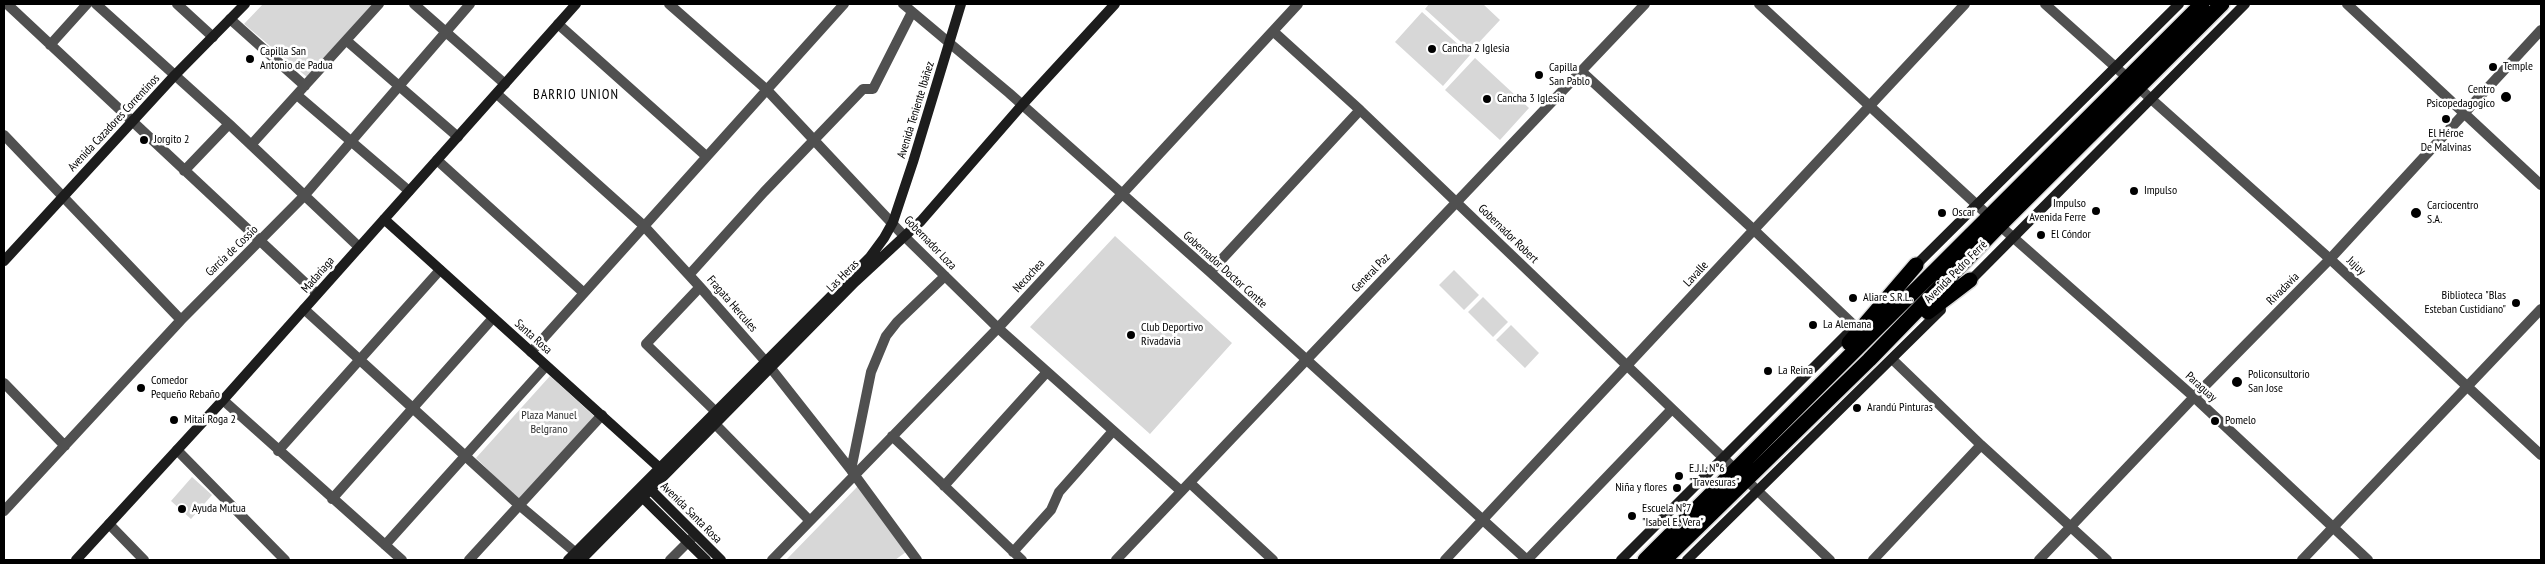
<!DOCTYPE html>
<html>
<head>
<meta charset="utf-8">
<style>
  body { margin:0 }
  #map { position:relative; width:2545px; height:564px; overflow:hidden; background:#fff; font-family:"PT Sans Narrow",sans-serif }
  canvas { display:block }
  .frame { position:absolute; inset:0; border:5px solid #000; pointer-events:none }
</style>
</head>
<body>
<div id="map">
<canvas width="2545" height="564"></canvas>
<div class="frame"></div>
</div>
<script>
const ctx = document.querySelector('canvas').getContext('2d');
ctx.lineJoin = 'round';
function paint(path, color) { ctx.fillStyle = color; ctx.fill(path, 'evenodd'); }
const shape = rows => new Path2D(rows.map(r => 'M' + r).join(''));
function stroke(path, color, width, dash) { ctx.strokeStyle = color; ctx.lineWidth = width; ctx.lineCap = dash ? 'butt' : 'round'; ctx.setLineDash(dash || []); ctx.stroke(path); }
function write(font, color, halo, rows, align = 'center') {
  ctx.font = font + ' "PT Sans Narrow",sans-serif'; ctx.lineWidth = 5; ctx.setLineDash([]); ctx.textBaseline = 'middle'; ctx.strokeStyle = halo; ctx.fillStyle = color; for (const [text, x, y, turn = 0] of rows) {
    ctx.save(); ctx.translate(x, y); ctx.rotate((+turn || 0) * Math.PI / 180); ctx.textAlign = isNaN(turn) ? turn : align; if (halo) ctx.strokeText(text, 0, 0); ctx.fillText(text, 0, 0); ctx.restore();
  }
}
paint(shape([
  [263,4,374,4,308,78,244,24],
  [1429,4,1483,4,1500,20,1471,51,1425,9],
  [1422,12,1470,55,1443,86,1395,42],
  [1475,58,1529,108,1500,140,1445,90],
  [1115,236,1232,343,1150,434,1030,327],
  [1454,270,1479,295,1464,310,1439,285],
  [1483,297,1508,322,1493,337,1468,312],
  [1511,325,1539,353,1525,368,1496,340],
  [550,376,595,417,519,500,476,458],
  [192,477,212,495,191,519,171,501],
  [858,486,906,552,895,560,786,560]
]), '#d7d7d7');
const highway = shape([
  [1928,312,1970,280],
  [1849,343,1916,265],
  [1645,560,2202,4],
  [1664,560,1869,360,1999,226,2222,4]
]);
stroke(highway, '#dbdbdb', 18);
stroke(shape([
  [7,4,317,294],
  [96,4,229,124,359,247],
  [177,4,213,37],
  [414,4,505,84],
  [669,4,767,90,904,236,998,328,1181,491],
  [903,4,1009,93,1210,272,1527,560],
  [1759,4,1990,217,2194,397,2368,560],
  [2045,4,2330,259,2541,455],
  [2347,4,2541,185],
  [230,19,305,86],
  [558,24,706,156],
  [1274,32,1360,110,1830,560],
  [347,41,458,137],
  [50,45,87,4],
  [1581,71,1754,230,1855,326],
  [497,94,643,225,700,287,766,362,851,470,917,560],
  [297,95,409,191],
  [4,135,181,320],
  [251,145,379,4],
  [437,160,584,293],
  [184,171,229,124],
  [1210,272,1360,110],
  [689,275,764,192,863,89,873,89,912,12],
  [700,287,646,344,716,412],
  [304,309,519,505,582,558],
  [531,352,844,4],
  [1892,359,1981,445,2107,560],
  [4,383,65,446],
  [223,400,402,560],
  [716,425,810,521],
  [892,436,1022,560],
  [177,450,285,560],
  [278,451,440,270],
  [851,470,871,372,886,336,897,322,945,276],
  [1190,483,1273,560],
  [944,486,1047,372],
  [332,499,493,318],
  [4,511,181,320,304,196,470,4],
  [109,524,144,560],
  [385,545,546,366],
  [1013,552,1051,510,1059,492,1113,431],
  [469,560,602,415],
  [670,560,693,537],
  [772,560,998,328,1298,4],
  [1116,560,1645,4],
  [1445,560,1965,4],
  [1527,560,1671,410],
  [1873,560,1981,445],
  [2039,560,2194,397,2330,259,2541,30],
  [2302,560,2541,309]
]), '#505050', 10);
stroke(shape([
  [384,219,663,471],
  [4,261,175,75,245,4],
  [1912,269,2179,4],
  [1967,284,2245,4],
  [646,485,721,560],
  [638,493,706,560],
  [76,560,223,400,576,4],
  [568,560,870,257,884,238,893,222,913,162,961,4],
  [581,560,855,282,921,221,1022,105,1115,4],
  [1621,560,1856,325],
  [1687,560,1941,310]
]), '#1d1d1d', 10);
stroke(highway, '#000', 15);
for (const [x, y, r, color] of [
  [1432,49,5,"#000"],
  [250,59,5,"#000"],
  [2493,67,5,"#000"],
  [1539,75,5,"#000"],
  [2506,97,6,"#000"],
  [1487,99,5,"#000"],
  [2446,119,5,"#000"],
  [144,140,5,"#000"],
  [2134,191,5,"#000"],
  [2096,211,5,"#000"],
  [1942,213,5,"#000"],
  [2416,213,6,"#000"],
  [2041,235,5,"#000"],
  [1853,298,5,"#000"],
  [2516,303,5,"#000"],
  [1813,325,5,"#000"],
  [1131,335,5,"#000"],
  [1768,371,5,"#000"],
  [2237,382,6,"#000"],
  [141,388,5,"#000"],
  [1857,408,5,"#000"],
  [174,420,5,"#000"],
  [2215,421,5,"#000"],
  [1679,476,5,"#000"],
  [1677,488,5,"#000"],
  [182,509,5,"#000"],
  [1632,516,5,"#000"]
]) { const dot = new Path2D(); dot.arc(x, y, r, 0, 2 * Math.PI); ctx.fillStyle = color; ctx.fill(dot); stroke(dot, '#fff', 2); }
write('12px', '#000', '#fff', [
  ["Cancha 2 Iglesia",1442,49],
  ["Capilla San",260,52],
  ["Antonio de Padua",260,66],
  ["Temple",2503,67],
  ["Capilla",1549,68],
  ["San Pablo",1549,82],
  ["Centro",2495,90,"right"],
  ["Psicopedagogico",2495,104,"right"],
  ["Cancha 3 Iglesia",1497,99],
  ["El Héroe",2446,134,"center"],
  ["De Malvinas",2446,148,"center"],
  ["Jorgito 2",154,140],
  ["Impulso",2144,191],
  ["Impulso",2086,204,"right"],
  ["Avenida Ferre",2086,218,"right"],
  ["Carciocentro",2427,206],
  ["S.A.",2427,220],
  ["Oscar",1952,213],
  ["El Cóndor",2051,235],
  ["Biblioteca \"Blas",2506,296,"right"],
  ["Esteban Custidiano\"",2506,310,"right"],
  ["Aliare S.R.L.",1863,298],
  ["La Alemana",1823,325],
  ["Club Deportivo",1141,328],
  ["Rivadavia",1141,342],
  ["La Reina",1778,371],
  ["Policonsultorio",2248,375],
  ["San Jose",2248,389],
  ["Comedor",151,381],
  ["Pequeño Rebaño",151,395],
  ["Arandú Pinturas",1867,408],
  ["Mitai Roga 2",184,420],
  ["Pomelo",2225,421],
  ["E.J.I. Nº6",1689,469],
  ["\"Travesuras\"",1689,483],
  ["Niña y flores",1667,488,"right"],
  ["Ayuda Mutua",192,509],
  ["Escuela Nº7",1642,509],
  ["\"Isabel E. Vera\"",1642,523]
], 'left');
write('12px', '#000', '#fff', [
  ["Avenida Teniente Ibáñez",916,110,-73],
  ["Avenida Cazadores Correntinos",114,123,-47],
  ["Gobernador Robert",1508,234,44],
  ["Gobernador Loza",930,243,46],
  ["García de Cossio",232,251,-44],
  ["Jujuy",2356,266,43],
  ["Gobernador Doctor Contte",1225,270,42],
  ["Avenida Pedro Ferré",1956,272,-45],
  ["General Paz",1371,273,-46],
  ["Lavalle",1696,274,-47],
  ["Madariaga",318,275,-49],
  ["Las Heras",843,276,-45],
  ["Necochea",1029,276,-47],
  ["Rivadavia",2283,289,-45],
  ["Fragata Hercules",732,304,49],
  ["Santa Rosa",533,337,42],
  ["Paraguay",2201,387,42],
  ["Avenida Santa Rosa",691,513,45]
]);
write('12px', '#2e2e2e', '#fff', [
  ["Plaza Manuel",549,416],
  ["Belgrano",549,430]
]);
ctx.letterSpacing = '1px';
write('14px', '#000', '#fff', [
  ["BARRIO UNION",576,95]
]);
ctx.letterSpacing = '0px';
</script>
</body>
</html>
